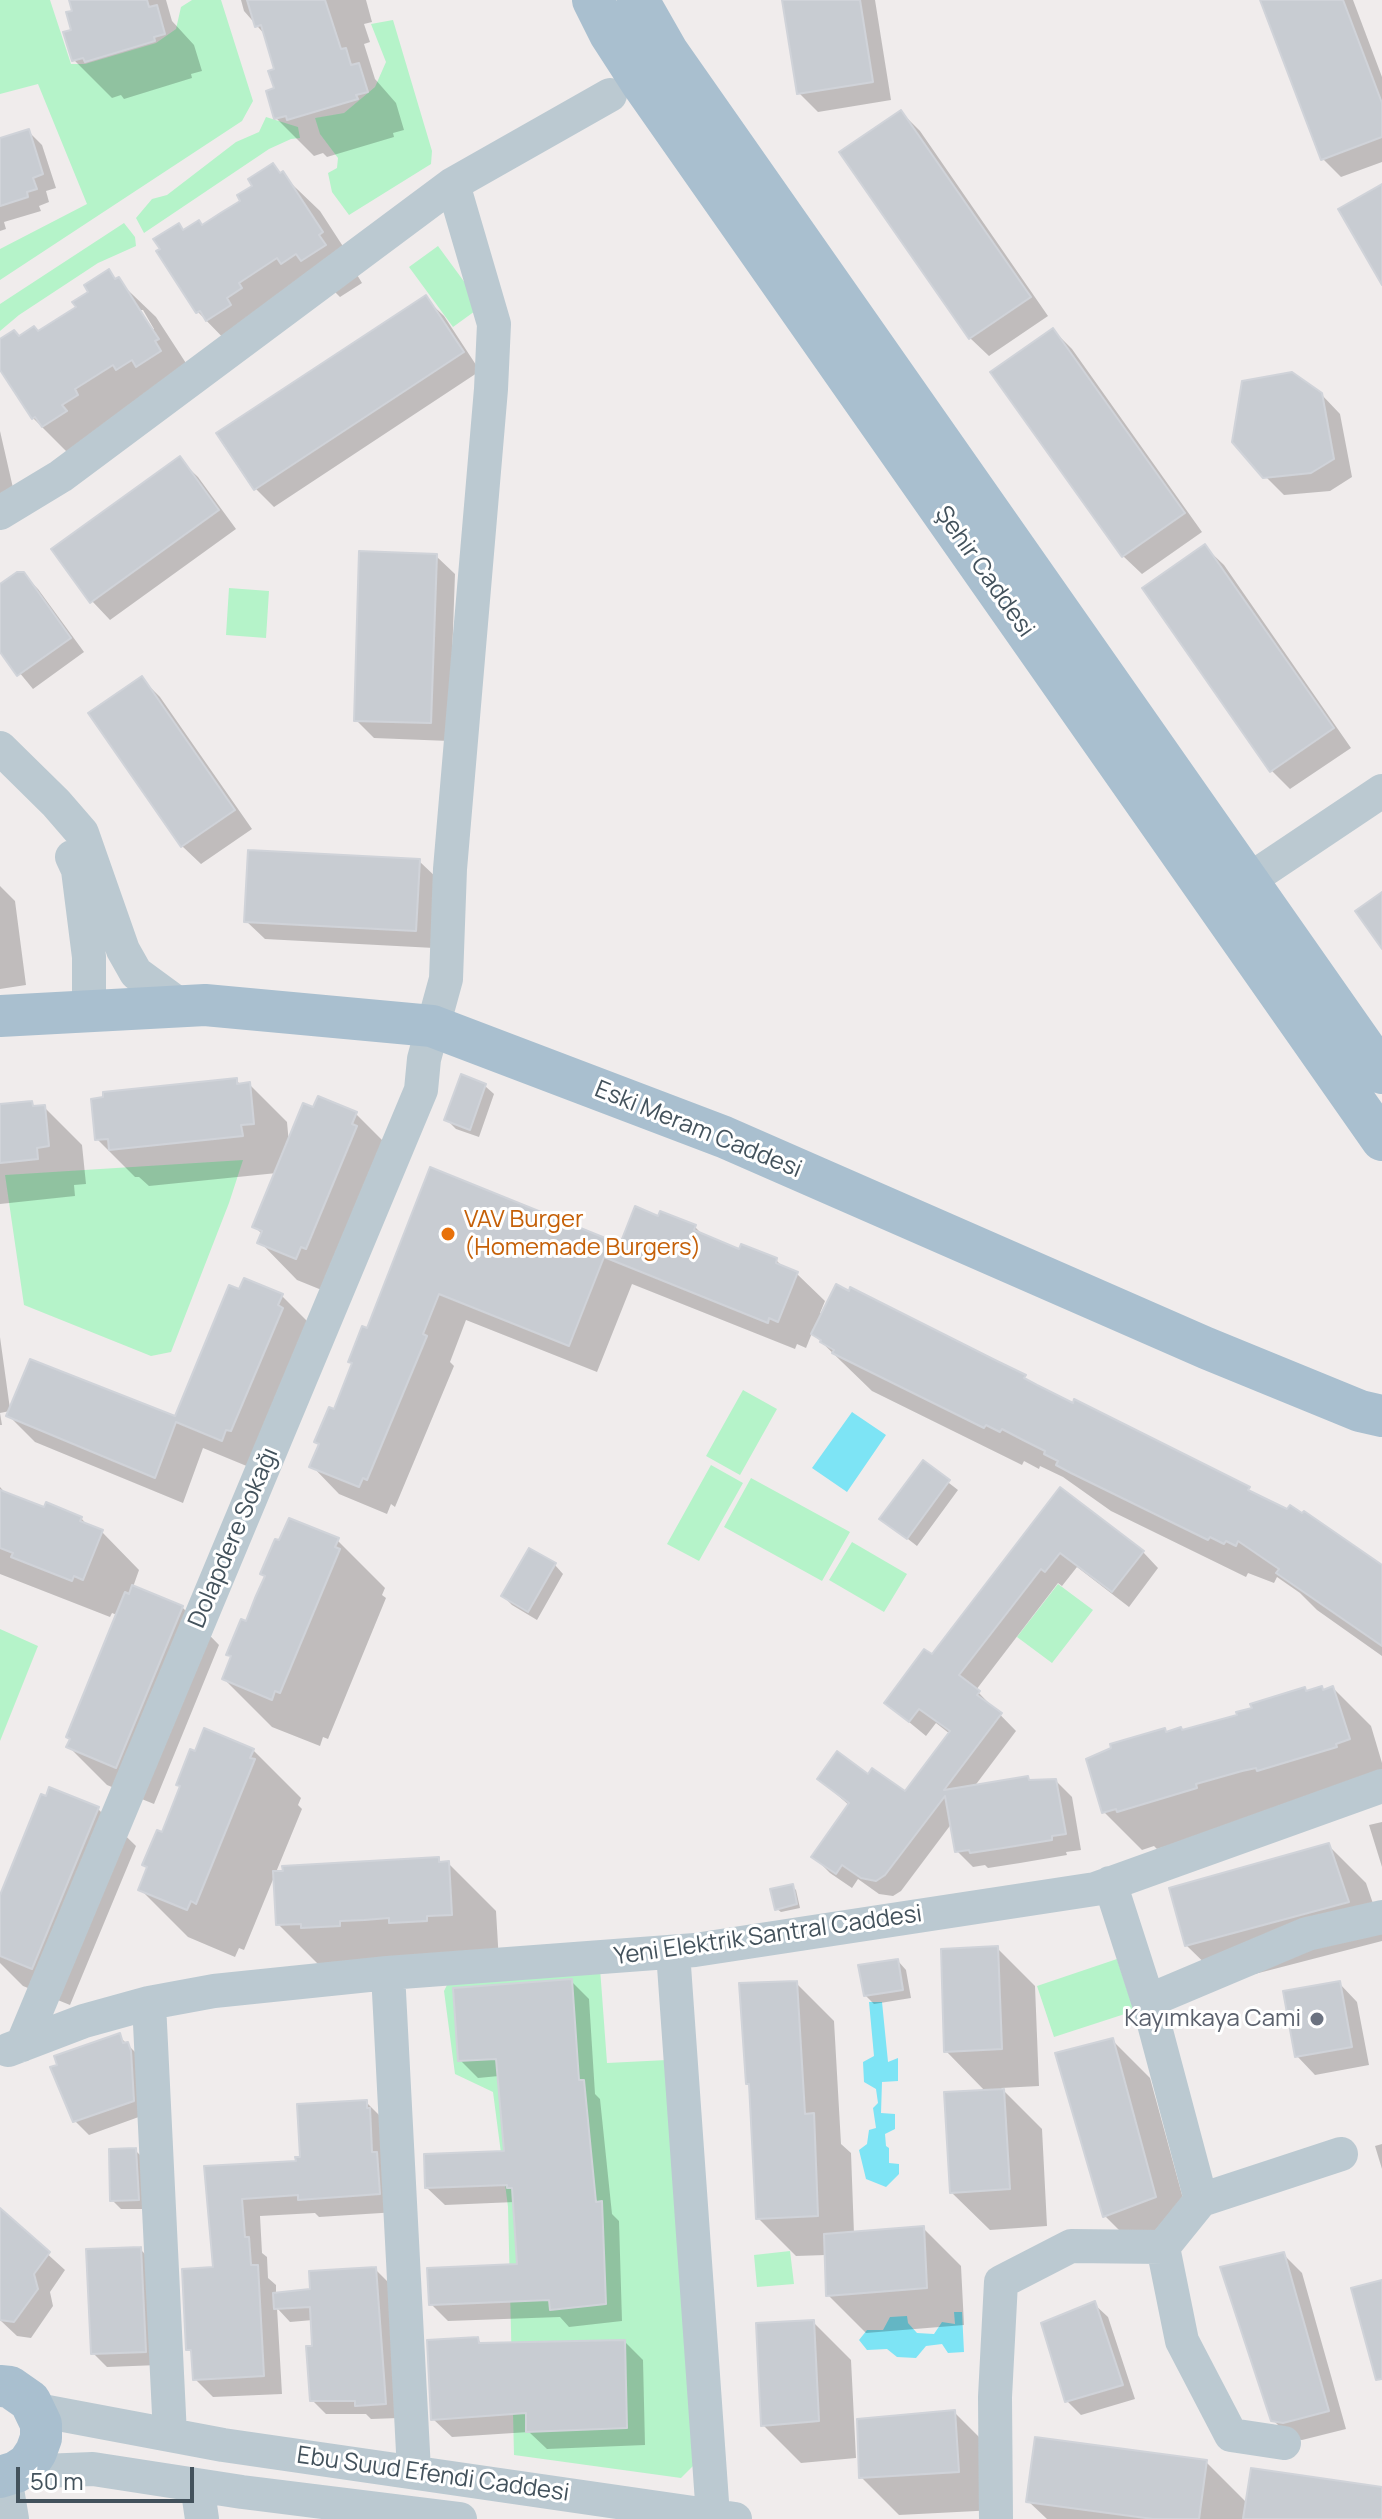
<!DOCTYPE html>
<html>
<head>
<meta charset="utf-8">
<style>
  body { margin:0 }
  #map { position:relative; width:1382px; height:2519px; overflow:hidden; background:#f0ecec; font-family:Manrope,sans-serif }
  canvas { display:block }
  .scale { position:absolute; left:16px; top:2467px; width:178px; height:36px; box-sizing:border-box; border:4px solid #43525c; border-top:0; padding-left:10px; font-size:24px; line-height:28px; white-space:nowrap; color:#43525c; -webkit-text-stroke:6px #fff; paint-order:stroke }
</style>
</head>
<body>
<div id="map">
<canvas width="1382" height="2519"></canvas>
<div class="scale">50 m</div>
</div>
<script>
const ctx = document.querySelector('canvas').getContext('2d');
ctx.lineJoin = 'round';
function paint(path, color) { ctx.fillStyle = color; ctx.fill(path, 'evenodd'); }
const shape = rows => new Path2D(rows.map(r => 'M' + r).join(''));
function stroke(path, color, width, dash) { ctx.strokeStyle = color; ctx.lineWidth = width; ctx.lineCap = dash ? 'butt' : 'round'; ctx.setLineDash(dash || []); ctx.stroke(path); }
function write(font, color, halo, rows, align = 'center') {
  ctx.font = font + ' Manrope,sans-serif'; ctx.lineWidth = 6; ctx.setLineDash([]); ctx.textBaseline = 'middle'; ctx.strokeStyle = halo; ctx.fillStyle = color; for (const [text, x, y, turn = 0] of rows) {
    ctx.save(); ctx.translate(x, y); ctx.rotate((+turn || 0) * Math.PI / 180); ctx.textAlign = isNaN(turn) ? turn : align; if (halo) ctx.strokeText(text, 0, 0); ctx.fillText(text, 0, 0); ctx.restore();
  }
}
paint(shape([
  [0,0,50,0,71,64,85,64,156,43,176,29,181,7,192,0,221,0,253,101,242,121,0,280,0,249,87,204,38,84,0,94],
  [393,20,432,151,431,164,349,215,332,192,328,173,337,168,338,158,320,134,315,118,344,113,375,87,386,62,371,24],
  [266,117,298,127,300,138,291,139,269,149,144,233,136,218,152,199,167,195,236,142,259,132],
  [124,223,135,237,136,246,98,263,19,315,0,331,0,304],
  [438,246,482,306,453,327,409,267],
  [229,588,269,591,266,638,226,635],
  [243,1160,229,1203,171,1352,151,1356,24,1305,5,1175],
  [743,1390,777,1409,740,1475,706,1456],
  [711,1465,743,1483,699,1561,667,1544],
  [751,1478,850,1532,822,1581,724,1527],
  [852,1542,907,1574,884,1612,829,1580],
  [1058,1584,1093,1610,1052,1663,1017,1637],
  [0,1629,38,1646,0,1741],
  [1117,1959,1134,2011,1054,2037,1037,1986],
  [600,1968,607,2063,667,2060,697,2462,681,2478,514,2455,508,2207,493,2092,455,2074,444,1991,451,1977],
  [790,2251,794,2284,757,2287,754,2255]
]), '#b5f3c9');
paint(shape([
  [852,1412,886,1435,847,1492,812,1468],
  [869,2002,882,2002,888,2062,898,2058,898,2081,882,2082,881,2113,895,2114,895,2129,885,2134,886,2146,889,2148,889,2163,899,2164,899,2174,886,2187,866,2179,859,2150,867,2144,869,2130,876,2128,873,2108,878,2103,876,2089,864,2082,863,2062,874,2056],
  [954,2312,962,2312,964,2352,948,2353,942,2344,926,2346,916,2358,897,2357,887,2349,867,2350,859,2340,867,2330,883,2330,890,2317,907,2316,908,2323,917,2333,934,2334,942,2322,955,2324]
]), '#7de4f5');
paint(shape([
  [71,0,166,0,172,21,194,45,202,71,191,74,192,78,124,99,121,95,112,98,74,60,74,12],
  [241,0,366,0,372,22,364,24,370,42,364,44,375,79,396,103,404,130,393,133,394,137,327,157,323,153,314,156,276,118,277,70,266,36,244,11],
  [784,0,875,0,891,100,818,112,799,93],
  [1262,0,1353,0,1382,77,1382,162,1341,177,1323,159],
  [901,112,920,131,1048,316,989,356,970,338],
  [28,131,42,145,56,188,46,191,49,202,39,206,41,211,4,222,6,229,0,231,0,140],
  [273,166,320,211,359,271,356,273,362,283,340,297,334,291,235,350,198,312,184,231,203,227,243,201],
  [109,272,156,317,195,377,71,456,33,418,0,366,0,341,38,333,79,308],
  [138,310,143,310,154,329,151,331],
  [425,298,444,316,480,371,274,507,256,489],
  [1053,330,1072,349,1202,532,1142,574,1123,556,993,373],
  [1321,394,1340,414,1352,477,1330,491,1284,495,1265,476],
  [0,431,16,501,0,516],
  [179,459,198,477,236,529,110,620,92,601],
  [1205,547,1224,565,1351,748,1290,789,1272,771,1145,588],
  [436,556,455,574,449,741,374,738,356,720],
  [23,574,38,589,84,652,33,689,0,649,0,587],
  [142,679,160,697,252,829,201,864,182,846],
  [419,861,438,879,434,948,265,939,246,921],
  [0,886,15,901,26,985,0,989],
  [236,1080,241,1085,249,1084,287,1122,289,1144,356,1114,394,1152,334,1295,297,1280,260,1242,263,1235,255,1227,277,1173,149,1186,139,1177,135,1177,97,1139],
  [485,1086,494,1094,479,1137,456,1129,447,1120],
  [31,1103,36,1108,44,1107,82,1145,86,1184,74,1185,75,1196,0,1204,0,1106],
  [432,1170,622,1246,660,1218,695,1227,705,1237,740,1251,776,1260,785,1269,797,1274,825,1301,820,1313,1024,1377,1033,1385,1248,1489,1256,1496,1382,1568,1382,1656,1317,1610,1300,1593,1277,1577,1274,1583,1248,1573,1246,1577,1111,1511,1063,1477,1040,1466,1039,1469,1024,1461,1022,1465,872,1391,812,1333,806,1348,797,1344,795,1349,632,1284,597,1372,466,1320,450,1362,454,1366,395,1507,391,1504,387,1514,339,1494,312,1466,354,1365,350,1361,368,1331],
  [282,1296,309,1323,249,1467,203,1448,183,1503,35,1442,8,1415,10,1411,0,1413,2,1425,0,1425,0,1337,10,1409,176,1419],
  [923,1463,958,1490,917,1546,882,1519],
  [0,1487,8,1496,45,1510,81,1518,89,1527,102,1532,139,1570,133,1587,182,1607,219,1645,154,1804,107,1785,69,1747,117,1615,112,1613,110,1617,0,1574],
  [1061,1490,1143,1552,1158,1568,1129,1607,1077,1567,1062,1586,1058,1583,976,1690,1016,1731,974,1787,1056,1781,1072,1797,1081,1850,1066,1852,1067,1855,1020,1863,988,1868,985,1865,973,1867,957,1851,952,1823,901,1891,893,1896,879,1894,858,1879,852,1888,830,1873,814,1857,850,1806,819,1779,869,1777,905,1794,950,1734,936,1723,926,1736,886,1703,932,1657],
  [337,1540,385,1588,382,1595,386,1598,328,1739,323,1737,320,1746,272,1727,224,1679,233,1658,229,1654,247,1624,266,1577,262,1574],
  [555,1565,563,1574,537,1620,512,1605,503,1596],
  [1333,1688,1371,1726,1382,1763,1382,1779,1157,1849,1154,1846,1142,1850,1104,1812,1167,1733,1239,1717,1305,1689,1308,1693],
  [253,1750,301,1798,298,1805,302,1809,244,1950,239,1948,235,1957,188,1937,140,1889,148,1869,145,1865,163,1834,182,1788,178,1784],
  [98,1809,136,1846,70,2005,23,1986,0,1963,0,1900],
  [1382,1822,1382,1867,1369,1825],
  [1328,1845,1366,1883,1382,1930,1382,1941,1224,1982,1186,1945],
  [438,1859,442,1863,448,1863,496,1911,499,1962,326,1972,278,1924],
  [792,1886,796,1890,800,1908,781,1912,777,1909],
  [997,1948,1035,1986,1039,2086,1001,2088,1042,2129,1047,2226,990,2230,952,2193,986,2092,946,2051],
  [898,1961,906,1970,911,1998,874,2004,865,1995],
  [571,1981,589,1999,595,2094,600,2099,612,2214,619,2221,622,2321,569,2327,560,2317,448,2321,431,2304,519,2265,515,2202,445,2205,427,2188,506,2153,499,2076,478,2078,460,2060],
  [796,1983,834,2021,841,2144,851,2153,854,2234,923,2228,961,2266,964,2325,866,2333,828,2295,826,2255,796,2256,758,2218,751,2087,748,2083],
  [1339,1983,1357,2002,1369,2065,1315,2075,1297,2056],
  [119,2036,141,2058,147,2114,89,2135,75,2121],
  [1112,2040,1150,2078,1193,2235,1143,2254,1105,2216],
  [366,2102,384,2120,397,2212,319,2217,315,2213,260,2216,262,2253,267,2257,268,2278,276,2285,276,2294,312,2291,375,2269,389,2283,399,2418,371,2419,366,2414,326,2414,312,2400,314,2348,313,2320,290,2322,277,2308,282,2394,213,2397,195,2379,194,2355,188,2349,215,2269,206,2168,298,2163],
  [1382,2144,1382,2169,1375,2146],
  [135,2150,144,2159,147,2209,121,2209,112,2200],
  [0,2211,65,2270,50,2292,53,2306,31,2338,17,2336,0,2320],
  [140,2249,154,2263,159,2365,107,2367,93,2353],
  [1283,2254,1302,2273,1346,2429,1302,2440,1292,2439,1273,2420],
  [1094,2304,1108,2317,1135,2399,1081,2415,1067,2401],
  [813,2322,851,2360,856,2458,801,2463,763,2425],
  [477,2339,483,2345,625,2342,643,2360,645,2445,547,2449,529,2432,452,2437,433,2419],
  [954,2412,992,2450,996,2510,899,2515,861,2477],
  [1206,2462,1247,2503,1382,2489,1382,2519,1047,2519,1028,2501]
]), '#0003');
const building = shape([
  [69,0,147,0,149,7,157,5,165,34,154,37,155,41,85,62,83,58,72,61,63,32,71,30,66,12,72,11,69,0],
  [247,0,325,0,341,49,346,48,351,65,359,63,368,92,356,95,358,99,287,120,286,116,274,119,266,91,274,88,268,71,274,69,261,25,255,27,247,0],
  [782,0,860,0,873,82,797,94,782,0],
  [1260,0,1343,0,1382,103,1382,137,1321,160,1260,0],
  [901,110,1031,297,969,339,839,152,901,110],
  [29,129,43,174,33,178,37,189,27,192,28,197,0,206,0,138,29,129],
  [273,163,280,173,283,171,323,232,319,235,326,245,301,261,296,254,281,264,277,258,239,283,242,288,227,298,231,305,206,321,200,311,196,313,156,251,160,249,153,239,179,223,183,230,199,220,202,225,222,212,240,201,237,195,252,186,248,179,273,163],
  [1382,184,1382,285,1338,209,1382,184],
  [109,269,115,279,119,277,147,321,159,339,155,341,161,351,136,367,132,360,116,370,113,365,75,389,78,395,62,405,67,411,42,427,35,417,32,419,0,370,0,339,14,330,19,336,34,326,38,331,76,307,72,302,88,292,84,285,109,269],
  [426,295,464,352,254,490,216,433,426,295],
  [1053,328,1185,513,1122,557,990,372,1053,328],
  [1292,372,1322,393,1334,459,1311,473,1263,478,1232,442,1242,381,1292,372],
  [180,456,219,510,90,603,51,549,180,456],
  [1205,544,1334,728,1270,772,1142,588,1205,544],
  [359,551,437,554,431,723,354,721,359,551],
  [17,572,24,572,71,638,17,676,0,652,0,584,17,572],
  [142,676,235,810,181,847,88,713,142,676],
  [248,850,420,859,416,931,244,922,248,850],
  [1382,892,1382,949,1355,911,1382,892],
  [461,1074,486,1084,470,1130,444,1120,461,1074],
  [237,1078,237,1084,250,1082,254,1124,241,1125,243,1136,109,1150,108,1139,95,1140,91,1099,103,1097,103,1092,237,1078],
  [318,1096,357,1112,352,1124,357,1126,306,1249,301,1247,296,1259,257,1243,262,1231,252,1227,303,1103,313,1107,318,1096],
  [32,1101,33,1106,45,1105,49,1146,37,1148,38,1159,0,1163,0,1104,32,1101],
  [430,1167,620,1244,635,1206,658,1216,660,1211,696,1225,694,1230,739,1249,741,1244,777,1258,776,1263,798,1272,778,1322,769,1318,768,1323,604,1257,569,1346,439,1294,423,1334,427,1336,367,1480,363,1478,359,1487,309,1467,319,1444,314,1442,329,1407,334,1409,352,1363,348,1362,362,1326,367,1328,430,1167],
  [244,1278,283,1294,278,1305,283,1308,231,1431,226,1430,222,1441,176,1422,155,1478,6,1416,30,1359,175,1416,229,1285,239,1289,244,1278],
  [836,1284,849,1291,850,1287,995,1360,1026,1375,1024,1378,1037,1385,1073,1403,1074,1399,1250,1487,1248,1490,1287,1509,1290,1505,1302,1513,1304,1511,1382,1565,1382,1646,1276,1573,1279,1569,1238,1541,1236,1546,1226,1541,1224,1544,1210,1537,1208,1540,1071,1473,1056,1465,1058,1461,1044,1454,1045,1451,1023,1440,1002,1429,1000,1432,986,1425,984,1428,832,1353,834,1350,820,1342,821,1340,811,1334,836,1284],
  [923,1460,950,1480,907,1539,879,1519,923,1460],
  [1060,1487,1144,1551,1112,1592,1060,1553,1045,1572,1041,1569,959,1675,980,1691,977,1695,1002,1713,944,1790,1028,1776,1029,1780,1056,1779,1066,1834,1052,1836,1052,1840,1003,1848,970,1853,969,1850,955,1852,945,1796,885,1875,876,1881,861,1878,842,1865,836,1874,811,1857,849,1803,817,1779,837,1751,868,1774,872,1768,905,1791,950,1731,919,1709,909,1722,884,1703,924,1649,932,1654,1060,1487],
  [0,1490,44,1507,46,1502,82,1517,80,1521,103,1530,83,1580,74,1576,72,1581,11,1557,13,1553,0,1548,0,1490],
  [289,1518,339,1538,335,1547,340,1549,280,1693,275,1691,272,1700,222,1679,231,1656,226,1655,241,1619,246,1621,255,1598,265,1576,260,1574,275,1539,279,1540,289,1518],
  [529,1548,556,1563,528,1612,501,1596,529,1548],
  [132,1585,183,1606,116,1768,66,1747,70,1739,66,1737,125,1592,129,1594,132,1585],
  [1322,1686,1323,1690,1333,1686,1350,1739,1336,1744,1337,1747,1257,1771,1256,1768,1242,1771,1196,1784,1197,1788,1117,1812,1116,1809,1102,1813,1086,1759,1111,1748,1110,1744,1165,1728,1166,1732,1181,1727,1182,1730,1237,1715,1236,1712,1252,1708,1250,1704,1305,1687,1306,1691,1322,1686],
  [204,1728,254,1749,250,1758,255,1759,196,1904,191,1901,187,1910,138,1890,147,1867,142,1865,157,1830,162,1832,180,1786,176,1785,190,1749,195,1751,204,1728],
  [49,1787,99,1807,32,1969,0,1956,0,1895,41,1794,46,1796,49,1787],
  [1329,1843,1349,1902,1185,1946,1169,1888,1329,1843],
  [439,1857,439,1862,449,1861,452,1915,427,1916,427,1921,389,1923,389,1918,364,1920,340,1921,340,1926,301,1928,301,1924,276,1925,273,1871,283,1871,282,1866,439,1857],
  [793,1884,797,1904,775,1910,770,1889,793,1884],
  [998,1946,1002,2049,944,2052,941,1949,998,1946],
  [898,1959,903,1990,864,1996,858,1965,898,1959],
  [572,1979,579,2080,584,2080,596,2202,602,2201,606,2304,550,2310,549,2300,429,2305,427,2268,517,2264,512,2188,507,2188,507,2185,425,2188,424,2154,504,2151,496,2059,458,2061,453,1988,572,1979],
  [797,1981,805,2114,814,2113,818,2216,756,2219,749,2084,746,2084,739,1983,797,1981],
  [1340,1981,1352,2047,1295,2057,1283,1991,1340,1981],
  [120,2033,123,2043,128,2042,131,2051,134,2101,73,2122,50,2067,57,2065,54,2056,120,2033],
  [1113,2038,1156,2197,1103,2217,1055,2053,1113,2038],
  [1004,2089,1010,2189,950,2193,944,2092,1004,2089],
  [367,2100,367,2108,370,2108,372,2152,377,2152,380,2194,298,2200,298,2195,242,2199,245,2237,249,2237,251,2265,258,2265,264,2376,193,2380,191,2350,186,2350,182,2269,213,2267,204,2166,296,2161,295,2157,300,2157,297,2104,367,2100],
  [136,2148,139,2200,110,2201,109,2149,136,2148],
  [0,2208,50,2252,34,2274,38,2289,14,2322,0,2320,0,2208],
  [924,2226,927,2288,826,2296,824,2234,924,2226],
  [141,2247,146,2352,91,2354,86,2249,141,2247],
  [1284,2252,1329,2411,1283,2423,1271,2421,1220,2267,1284,2252],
  [376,2267,386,2404,355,2406,355,2401,310,2401,306,2346,312,2346,310,2307,274,2309,273,2293,310,2289,309,2271,376,2267],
  [1382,2280,1382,2379,1376,2380,1351,2288,1382,2280],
  [1095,2301,1123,2385,1065,2402,1041,2323,1095,2301],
  [814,2320,819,2421,761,2426,756,2323,814,2320],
  [478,2337,479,2343,625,2340,627,2428,526,2432,526,2413,431,2420,427,2340,478,2337],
  [955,2410,959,2472,859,2478,857,2419,955,2410],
  [1035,2437,1207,2460,1199,2519,1153,2519,1026,2502,1035,2437],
  [1251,2468,1382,2487,1382,2519,1243,2519,1251,2468]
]);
paint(building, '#c8ccd2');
stroke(building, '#d0d3d9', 2);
stroke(shape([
  [0,513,61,476,453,184,610,95],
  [0,748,56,803,82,833,123,950,136,973,181,1006],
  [72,857,78,870,89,957,89,1011],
  [1249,880,1382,791],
  [1110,1883,1148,2001,1201,2200],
  [673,1952,713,2516],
  [388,1973,414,2471],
  [1148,2001,1307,1934,1382,1917],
  [149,2003,170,2435],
  [22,2045,421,1090,424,1059,446,979,450,869,491,389,494,324,453,184],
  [8,2050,84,2021,149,2003,214,1991,388,1973,695,1950,1095,1889,1382,1786],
  [1163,2247,1182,2341,1231,2435,1284,2443],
  [37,2410,223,2445,735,2519],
  [16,2472,93,2469,242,2492,460,2519],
  [5,2477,12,2519],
  [197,2485,202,2519],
  [996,2519,995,2397,1001,2282,1071,2246,1163,2247,1201,2200,1341,2154]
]), '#bbc9d1', 34);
stroke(shape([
  [593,0,610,34,643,85,1382,1140],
  [638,0,667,51,1382,1073],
  [0,1016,205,1005,432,1026,724,1137,1206,1348,1360,1411,1382,1416],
  [0,2386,10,2387,30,2401,41,2424,41,2438,36,2452,28,2464,16,2472,0,2477]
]), '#a9bfcf', 42);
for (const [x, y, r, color] of [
  [448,1234,8,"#e8710a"],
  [1317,2019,8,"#6b7280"]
]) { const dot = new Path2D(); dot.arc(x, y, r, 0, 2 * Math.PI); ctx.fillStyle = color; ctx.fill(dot); stroke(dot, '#fff', 3); }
write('24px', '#43525c', '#fff', [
  ["Şehir Caddesi",984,572,55],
  ["Eski Meram Caddesi",698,1130,22],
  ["Dolapdere Sokağı",234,1538,-67],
  ["Yeni Elektrik Santral Caddesi",768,1936,-8],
  ["Ebu Suud Efendi Caddesi",433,2475,8]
]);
write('24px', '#c56008', '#fff', [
  ["VAV Burger",464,1220],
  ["(Homemade Burgers)",464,1248]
], 'left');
write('24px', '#5b616d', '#fff', [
  ["Kayımkaya Cami",1301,2019]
], 'right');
</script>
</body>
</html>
